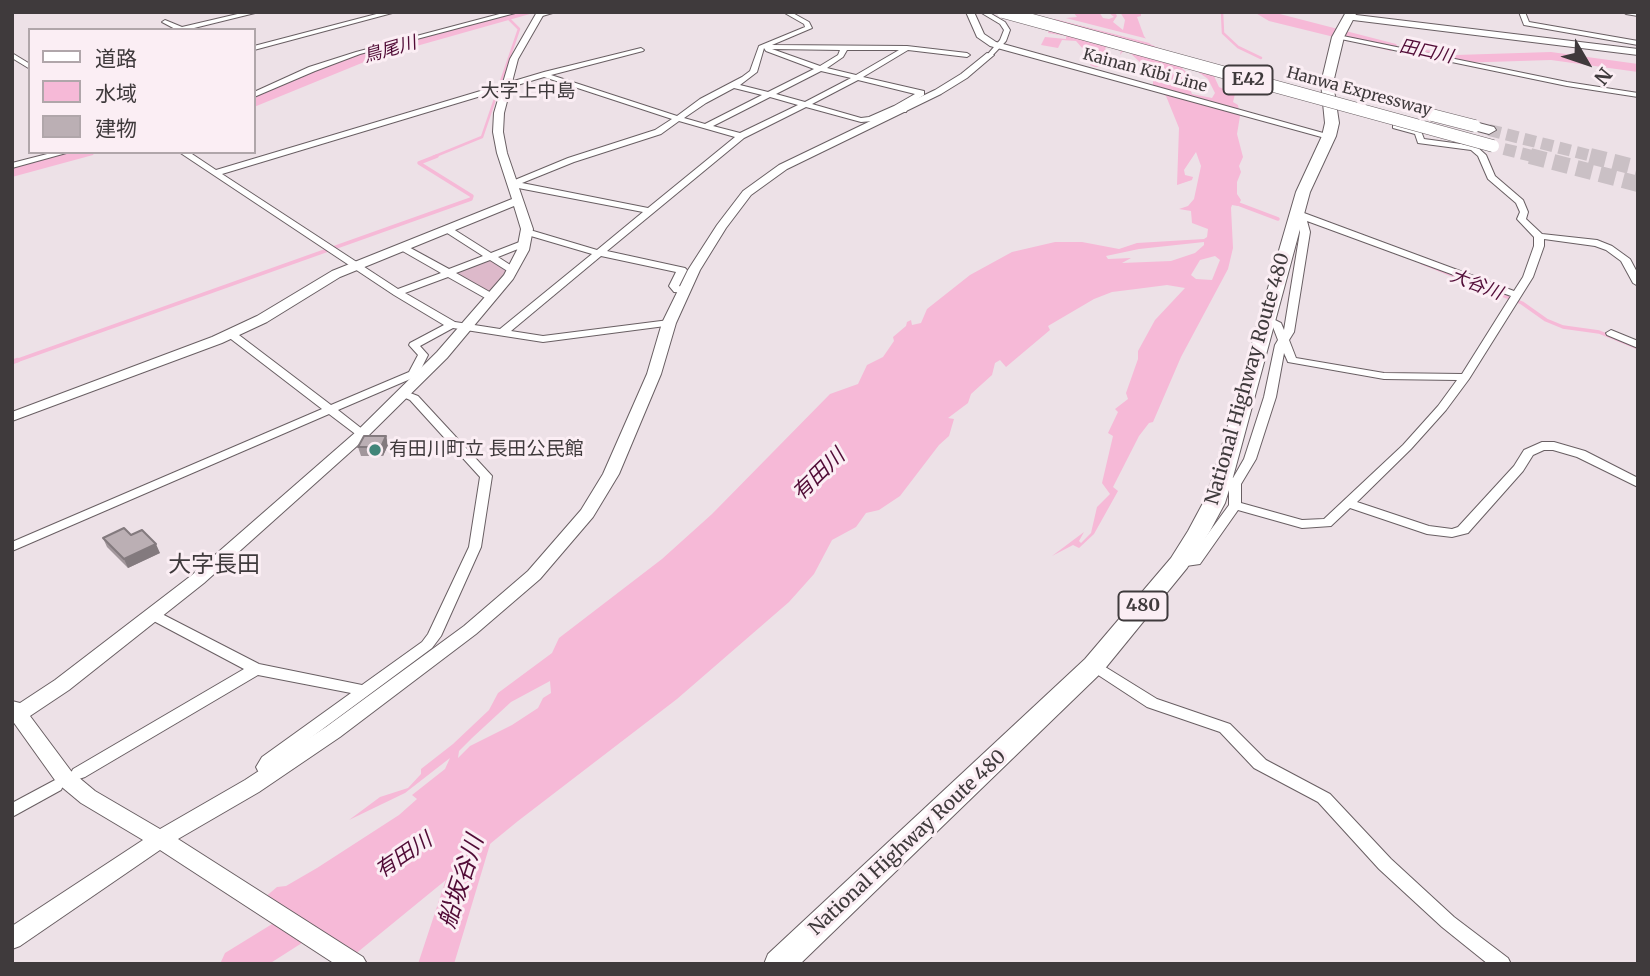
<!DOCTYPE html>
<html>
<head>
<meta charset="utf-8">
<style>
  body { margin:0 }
  #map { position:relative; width:1650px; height:976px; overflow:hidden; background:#ede1e7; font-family:Merriweather,"Noto Sans JP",serif }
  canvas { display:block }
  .frame { position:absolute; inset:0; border:14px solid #3f3a3c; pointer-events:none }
  .legend { position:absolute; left:28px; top:28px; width:228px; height:126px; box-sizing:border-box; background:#fbeef4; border:2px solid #b0a6aa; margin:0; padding:9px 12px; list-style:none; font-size:21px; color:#3f3a3c }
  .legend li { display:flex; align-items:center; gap:14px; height:35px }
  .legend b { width:35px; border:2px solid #b0a6aa }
  .north { position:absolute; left:1552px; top:28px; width:70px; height:70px; -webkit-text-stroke:5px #fbeef4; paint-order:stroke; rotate:129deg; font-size:19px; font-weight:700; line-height:28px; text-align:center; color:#3f3a3c }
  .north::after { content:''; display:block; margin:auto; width:24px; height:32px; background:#3f3a3c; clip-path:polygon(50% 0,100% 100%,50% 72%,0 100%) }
</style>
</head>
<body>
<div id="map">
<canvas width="1650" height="976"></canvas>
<div class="frame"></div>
<ul class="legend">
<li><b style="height:9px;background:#fff"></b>道路</li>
<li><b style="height:19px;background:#f6b9d7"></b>水域</li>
<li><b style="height:19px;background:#bbafb4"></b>建物</li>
</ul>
<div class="north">N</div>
</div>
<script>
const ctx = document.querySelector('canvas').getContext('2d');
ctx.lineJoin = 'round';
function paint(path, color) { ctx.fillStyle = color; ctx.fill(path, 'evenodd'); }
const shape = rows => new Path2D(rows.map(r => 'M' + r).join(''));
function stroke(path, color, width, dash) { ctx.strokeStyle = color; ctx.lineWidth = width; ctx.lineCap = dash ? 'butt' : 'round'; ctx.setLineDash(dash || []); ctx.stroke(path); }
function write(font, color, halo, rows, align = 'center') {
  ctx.font = font + ' Merriweather,"Noto Sans JP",serif'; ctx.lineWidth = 6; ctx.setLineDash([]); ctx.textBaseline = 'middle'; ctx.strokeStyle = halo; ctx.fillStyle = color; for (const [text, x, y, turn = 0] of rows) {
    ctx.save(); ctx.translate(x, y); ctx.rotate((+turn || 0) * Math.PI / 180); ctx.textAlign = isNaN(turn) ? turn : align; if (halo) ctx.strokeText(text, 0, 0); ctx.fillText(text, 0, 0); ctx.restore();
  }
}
paint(shape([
  [489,258,508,271,490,294,452,273]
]), '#ddb9ca');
paint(shape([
  [1073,12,1099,12,1103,18,1109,19,1114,17,1108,12,1115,12,1117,16,1113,22,1123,30,1125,20,1120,12,1141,12,1141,16,1137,17,1144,36,1150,44,1214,76,1219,87,1235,94,1233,102,1238,105,1240,116,1237,134,1243,157,1239,166,1241,172,1237,182,1237,194,1241,200,1238,206,1232,205,1231,208,1233,248,1228,269,1181,357,1153,422,1149,423,1139,436,1113,487,1118,491,1094,534,1079,548,1073,545,1052,556,1084,532,1079,541,1081,543,1091,533,1097,507,1110,494,1102,483,1113,436,1108,433,1118,412,1115,409,1128,399,1126,393,1138,359,1138,351,1155,320,1185,288,1167,285,1136,289,1112,292,1094,299,1048,326,1050,330,1006,367,1000,360,995,363,992,375,971,394,968,403,948,418,954,419,949,436,939,445,900,496,879,510,866,513,856,527,832,540,814,574,789,602,677,699,518,821,348,960,258,903,277,887,286,886,317,868,399,815,417,799,412,795,445,769,450,758,405,793,349,820,380,797,408,788,421,774,421,769,453,744,489,710,498,693,552,653,559,638,662,559,712,514,830,394,858,384,867,365,883,357,894,341,893,337,906,326,907,322,911,320,912,325,921,323,927,309,970,275,1012,252,1055,242,1082,242,1119,249,1137,243,1204,239,1207,237,1208,229,1192,223,1191,211,1179,209,1188,206,1194,199,1201,166,1196,152,1184,170,1185,175,1193,177,1192,180,1177,185,1179,128,1166,96,1153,88,1153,79,1156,77,1129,52,1124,50,1120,55,1121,50,1111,46,1105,48,1113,63,1110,66,1095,67,1090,65,1093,60,1082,53,1084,50,1076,41,1062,40,1058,48,1041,45,1045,37,1066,39,1066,36,1048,33,1049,27,1055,19,1077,17],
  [1178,64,1194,69,1208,79,1215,93,1212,98,1192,94,1186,78,1195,81],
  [1204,242,1204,245,1195,253,1171,261,1122,263,1131,258,1108,259,1106,256,1139,249],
  [1215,256,1220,260,1212,280,1196,279,1191,275,1200,260],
  [550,681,551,693,543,698,538,708,512,725,470,746,458,758,459,751,472,738,511,702]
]), '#f6b9d7');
paint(shape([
  [1054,15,1152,40,1161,46,1051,18]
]), '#ede1e7');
stroke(shape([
  [1222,12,1223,33,1238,47,1261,58],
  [433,157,482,137,519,29,508,18]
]), '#f6b9d7', 2.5);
stroke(shape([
  [1233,202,1278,219],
  [1422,263,1522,303,1546,320,1563,327,1599,332,1638,348],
  [13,362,471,199,472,196,419,163,437,156]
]), '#f6b9d7', 3.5);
stroke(shape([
  [12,362,18,360]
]), '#f6b9d7', 4.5);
paint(shape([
  [515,12,537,12,374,58,254,107,254,97,293,79,364,52,515,12],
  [1254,12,1272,12,1396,44,1398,47,1391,51,1269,21,1254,12],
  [1426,50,1456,55,1551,52,1638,64,1638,72,1551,60,1456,63,1421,57,1421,51,1426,50],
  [67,152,95,152,93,155,12,177,12,167,67,152],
  [478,818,490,822,494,831,454,964,418,964,462,831,466,822,478,818],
  [315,901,327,905,332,916,327,927,269,964,220,964,225,953,303,905,315,901]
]), '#f6b9d7');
stroke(shape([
  [1489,130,1596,157],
  [1504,149,1536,157]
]), '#cac0c5', 12, [12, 6]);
stroke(shape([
  [1530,156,1638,184],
  [1590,156,1638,168]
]), '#cac0c5', 16, [16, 8]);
const street = shape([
  [246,12,259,12,186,30,177,30,162,22,165,20,182,27,246,12],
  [384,12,396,12,254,50,254,46,384,12],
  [507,12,519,12,360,54,315,71,254,97,254,92,309,67,356,52,507,12],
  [543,12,556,12,539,17,536,15,543,12],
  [783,12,791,12,809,22,812,28,772,45,907,46,967,53,970,55,967,57,908,50,863,77,924,91,924,95,903,108,907,110,906,112,897,111,873,121,861,122,806,107,744,138,607,251,685,268,687,270,679,286,687,289,687,293,674,292,669,286,676,272,601,256,511,331,543,336,669,320,674,323,673,325,543,342,453,328,420,346,428,355,420,371,425,372,426,374,425,376,415,377,338,410,366,432,368,434,366,436,358,436,329,414,12,551,12,542,322,409,227,336,227,332,235,332,331,405,409,372,418,355,409,345,410,343,444,325,394,295,179,152,189,152,216,170,544,72,641,48,644,50,643,51,551,75,677,116,700,99,742,77,750,71,759,46,805,27,804,24,783,12],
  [764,48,766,51,814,69,768,92,740,85,757,72,764,48],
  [772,49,840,50,838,55,820,66,772,49],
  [847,50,899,50,856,75,827,68,843,57,847,50],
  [821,71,851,78,805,102,776,94,821,71],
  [544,77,672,119,655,130,568,158,510,182,509,184,513,187,643,212,597,250,530,230,524,230,524,234,592,254,500,329,455,322,405,293,448,277,487,299,495,299,495,295,456,273,490,260,509,272,515,272,515,268,498,257,528,245,528,241,522,241,491,253,450,227,444,227,444,231,483,256,449,269,405,245,399,245,399,249,441,273,398,289,222,174,544,77],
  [858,80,915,94,894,106,869,117,861,118,812,104,858,80],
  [734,88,762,95,705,124,684,118,706,103,734,88],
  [770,97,798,105,740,133,713,126,770,97],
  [679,121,735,137,648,208,522,183,574,162,661,134,679,121],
  [980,12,988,12,1005,22,1010,30,1006,41,992,56,987,55,1000,40,1004,30,1000,24,980,12],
  [1519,12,1525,12,1529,22,1638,41,1638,45,1524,25,1519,12],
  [1623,12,1638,12,1638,16,1626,14,1623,12],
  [1338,35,1567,82,1638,93,1638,97,1567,86,1336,38,1336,36,1338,35],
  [12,53,30,64,30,69,12,58,12,53],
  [1393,124,1421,131,1424,139,1476,146,1486,155,1495,176,1523,200,1528,212,1526,219,1542,234,1597,240,1612,246,1630,259,1638,274,1638,286,1633,283,1621,261,1606,250,1595,246,1544,239,1544,246,1533,277,1469,379,1446,410,1411,449,1357,502,1429,526,1452,529,1458,527,1514,466,1524,450,1542,442,1554,442,1585,451,1638,478,1638,487,1577,457,1553,450,1544,450,1533,455,1523,471,1468,533,1452,537,1427,534,1350,508,1331,526,1302,528,1238,510,1200,564,1179,567,1174,566,1172,563,1174,560,1191,557,1229,505,1229,486,1217,477,1223,473,1233,478,1244,459,1264,397,1275,345,1278,340,1273,327,1264,321,1265,319,1273,319,1281,323,1284,330,1300,232,1297,217,1293,216,1293,212,1304,213,1514,291,1523,277,1534,246,1534,237,1517,219,1520,212,1516,203,1488,179,1478,156,1471,150,1418,143,1415,134,1393,128,1393,124],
  [1307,221,1511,296,1462,374,1384,373,1296,358,1289,340,1294,332,1310,232,1307,221],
  [1284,353,1288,362,1384,379,1457,380,1438,406,1403,445,1324,519,1302,520,1241,503,1241,484,1256,459,1276,397,1284,353],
  [55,152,70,152,12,168,12,163,55,152],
  [1611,330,1638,341,1638,348,1607,335,1606,333,1611,330],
  [405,391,418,396,492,476,481,547,441,636,432,648,274,765,278,774,276,778,270,780,264,778,258,771,256,767,262,757,351,693,258,675,85,777,79,779,73,777,71,773,73,769,244,669,148,618,146,615,148,612,158,612,259,664,362,685,422,642,428,634,469,547,480,477,410,400,401,396,399,394,401,392,405,391],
  [1094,660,1157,699,1230,724,1266,760,1330,794,1391,859,1454,917,1508,958,1511,964,1488,964,1442,927,1379,869,1318,802,1254,768,1220,732,1147,707,1089,669,1087,665,1089,661,1094,660],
  [55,780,61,782,63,786,61,790,12,817,12,803,55,780]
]);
const secondary = shape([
  [537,12,545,12,518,59,504,113,503,132,507,153,533,229,529,250,513,279,447,358,367,437,204,583,69,690,30,716,71,771,95,791,160,829,245,780,326,727,464,626,528,571,581,510,603,474,647,374,662,323,688,270,717,225,743,191,779,165,935,90,961,74,987,53,994,55,967,78,941,94,787,169,751,195,726,228,700,270,676,323,661,374,619,474,593,517,540,579,476,634,340,737,259,792,178,839,363,957,367,964,335,964,160,850,20,946,12,949,12,926,143,840,81,803,57,783,12,720,12,701,20,703,55,680,192,575,357,431,437,352,504,275,517,250,521,229,514,206,340,277,267,322,222,343,12,421,12,412,212,337,257,316,332,271,512,199,497,153,493,132,494,113,510,59,537,12],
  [966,12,974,12,984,34,996,42,1334,136,1325,138,990,46,977,37,966,12],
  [1348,14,1638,49,1638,55,1345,19,1345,15,1348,14]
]);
const highway = shape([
  [1346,12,1357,12,1344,37,1333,83,1339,123,1336,136,1310,192,1233,477,1225,503,1210,531,1187,568,1103,671,800,964,764,964,768,954,1085,659,1171,558,1188,531,1203,503,1213,477,1296,192,1322,136,1325,123,1321,83,1332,37,1346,12],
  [1475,122,1494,127,1496,130,1489,134,1470,129,1468,126,1475,122]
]);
stroke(street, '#695f63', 2);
stroke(secondary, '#695f63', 2);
stroke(highway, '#695f63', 2);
paint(street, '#fff');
paint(secondary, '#fff');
paint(highway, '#fff');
const highwayBridge = shape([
  [1003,12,1493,146],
  [1432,115,1475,126]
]);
stroke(highwayBridge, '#695f63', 13, []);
stroke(highwayBridge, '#fff', 12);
paint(shape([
  [386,436,388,445,383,456,361,456,358,447],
  [131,535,160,553,128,568,107,547,103,538]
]), '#a1969b');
paint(shape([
  [386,436,388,445,383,456,381,447],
  [156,544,160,553,128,568,124,559]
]), '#837a7e');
const building = shape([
  [364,436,386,436,381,447,358,447,364,436],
  [124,528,131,535,142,530,156,544,124,559,103,538,124,528]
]);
paint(building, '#bbafb4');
stroke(building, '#837a7e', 2);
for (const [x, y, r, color] of [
  [375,450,7,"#418579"]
]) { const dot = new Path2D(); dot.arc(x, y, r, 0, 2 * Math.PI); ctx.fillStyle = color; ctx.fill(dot); stroke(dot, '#fbeef4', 2.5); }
write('16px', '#3f3a3c', '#fbeef4', [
  ["Kainan Kibi Line",1145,71,15],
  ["Hanwa Expressway",1359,92,15]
]);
write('italic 18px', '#510b36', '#fbeef4', [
  ["鳥尾川",390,50,-16],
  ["田口川",1426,52,12],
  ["大谷川",1476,285,21]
]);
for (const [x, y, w] of [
  [1248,80,49],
  [1143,606,49]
]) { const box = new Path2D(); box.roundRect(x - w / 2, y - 14.5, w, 29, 5); ctx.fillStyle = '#fbeef4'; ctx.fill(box); stroke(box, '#3f3a3c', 2); }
write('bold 18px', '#3f3a3c', null, [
  ["E42",1248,80],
  ["480",1143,606]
]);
write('19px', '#3f3a3c', '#fbeef4', [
  ["大字上中島",528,92]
]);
write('19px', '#3f3a3c', '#fbeef4', [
  ["National Highway Route 480",1248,379,-74],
  ["National Highway Route 480",908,843,-43]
]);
write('19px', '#3f3a3c', '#fbeef4', [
  ["有田川町立 長田公民館",389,450]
], 'left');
write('italic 21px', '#510b36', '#fbeef4', [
  ["有田川",819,475,-44],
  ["有田川",404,856,-34]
]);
write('23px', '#3f3a3c', '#fbeef4', [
  ["大字長田",214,565]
]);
write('italic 24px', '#510b36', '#fbeef4', [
  ["船坂谷川",462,882,-72]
]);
</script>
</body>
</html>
